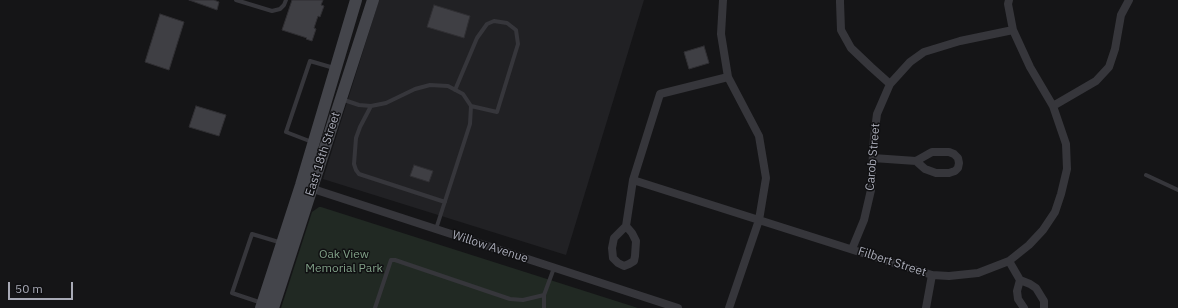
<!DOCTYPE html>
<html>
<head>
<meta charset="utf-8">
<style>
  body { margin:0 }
  #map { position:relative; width:1178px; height:308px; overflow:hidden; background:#151517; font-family:"IBM Plex Sans",sans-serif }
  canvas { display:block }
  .scale { position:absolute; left:8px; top:282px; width:65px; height:18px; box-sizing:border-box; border:2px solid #a8aab6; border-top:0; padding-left:5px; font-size:12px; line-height:14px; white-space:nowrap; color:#a8aab6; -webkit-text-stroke:3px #101012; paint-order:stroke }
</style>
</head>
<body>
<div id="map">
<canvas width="1178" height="308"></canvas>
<div class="scale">50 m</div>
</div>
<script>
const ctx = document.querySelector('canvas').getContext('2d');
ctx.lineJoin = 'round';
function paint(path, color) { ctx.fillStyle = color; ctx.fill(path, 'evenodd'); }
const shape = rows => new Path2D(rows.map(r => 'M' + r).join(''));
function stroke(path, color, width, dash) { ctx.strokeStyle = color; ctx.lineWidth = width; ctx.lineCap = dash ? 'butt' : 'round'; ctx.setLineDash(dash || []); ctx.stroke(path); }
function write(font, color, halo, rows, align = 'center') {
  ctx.font = font + ' "IBM Plex Sans",sans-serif'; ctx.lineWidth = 3; ctx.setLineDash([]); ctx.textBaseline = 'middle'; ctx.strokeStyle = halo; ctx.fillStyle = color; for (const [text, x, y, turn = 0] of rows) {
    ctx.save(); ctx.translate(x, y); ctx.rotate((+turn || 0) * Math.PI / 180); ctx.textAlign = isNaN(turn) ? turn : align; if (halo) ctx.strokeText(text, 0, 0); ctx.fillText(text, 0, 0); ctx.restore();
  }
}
paint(shape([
  [379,0,644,0,566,255,323,179]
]), '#212124');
paint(shape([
  [319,207,321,207,638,308,281,308,312,212]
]), '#212923');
const building = shape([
  [189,0,214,0,219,2,217,10,189,0],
  [292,0,323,0,321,5,324,6,320,17,318,16,314,28,316,29,312,41,306,39,307,38,282,30,292,0],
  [434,5,470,16,464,38,427,27,434,5],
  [160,14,184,22,169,70,145,62,160,14],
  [704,46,709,63,689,69,684,52,704,46],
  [196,106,226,115,219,136,189,127,196,106],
  [414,165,433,171,429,182,410,176,414,165]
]);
paint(building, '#3f3f44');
stroke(building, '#302f33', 1);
stroke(shape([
  [236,0,272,11,280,9,284,5,286,0],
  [455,90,477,38,487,24,494,21,507,23,516,30,518,44,497,112,471,106],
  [341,99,359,105,371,106,386,103,415,89,430,85,448,86,463,94,471,106,470,124,436,229],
  [371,106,360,127,356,138,354,164,356,170,359,174,445,202],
  [312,142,286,132,310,61,334,68],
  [1146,175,1178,190],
  [262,303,232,293,252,234,282,243],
  [375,308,391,260,395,260,510,299,523,300,544,295],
  [544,308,544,295,554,268]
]), '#36363b', 4);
stroke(shape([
  [723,0,721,34,728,77,759,136,766,178,759,220,729,308],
  [840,0,840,2,841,30,851,48,871,67,890,84],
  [1053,106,1096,81,1109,67,1115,49,1121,15,1129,0],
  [873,158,916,161,925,169,936,173,949,173,955,171,958,168,959,163,958,158,954,154,949,152,932,152,916,161],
  [633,180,932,275,949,276,978,273,1009,261,1029,245,1043,230,1055,212,1061,194,1067,169,1066,144,1053,106,1030,67,1013,30,1008,4,1009,0],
  [307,187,678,308],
  [626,226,632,233,636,241,635,256,634,261,629,264,624,266,618,263,613,258,612,248,614,238,626,226,633,180,660,94,728,77],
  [852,249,864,220,871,190,874,137,877,114,890,84,910,62,924,52,960,41,1013,30],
  [1009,261,1020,280,1030,284,1036,288,1044,301,1044,308],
  [1020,280,1017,291,1018,299,1024,308],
  [926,308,932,275]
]), '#36363b', 8);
stroke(shape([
  [261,308,301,185,356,0],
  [273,308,373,0]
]), '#44454b', 12);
write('12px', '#a8aab6', '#101012', [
  ["East 18th Street",323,154,-72],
  ["Carob Street",873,157,-85],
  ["Willow Avenue",490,247,18],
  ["Filbert Street",892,262,18]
]);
write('12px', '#80a087', '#101012', [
  ["Oak View",344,255],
  ["Memorial Park",344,269]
]);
</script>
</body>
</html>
